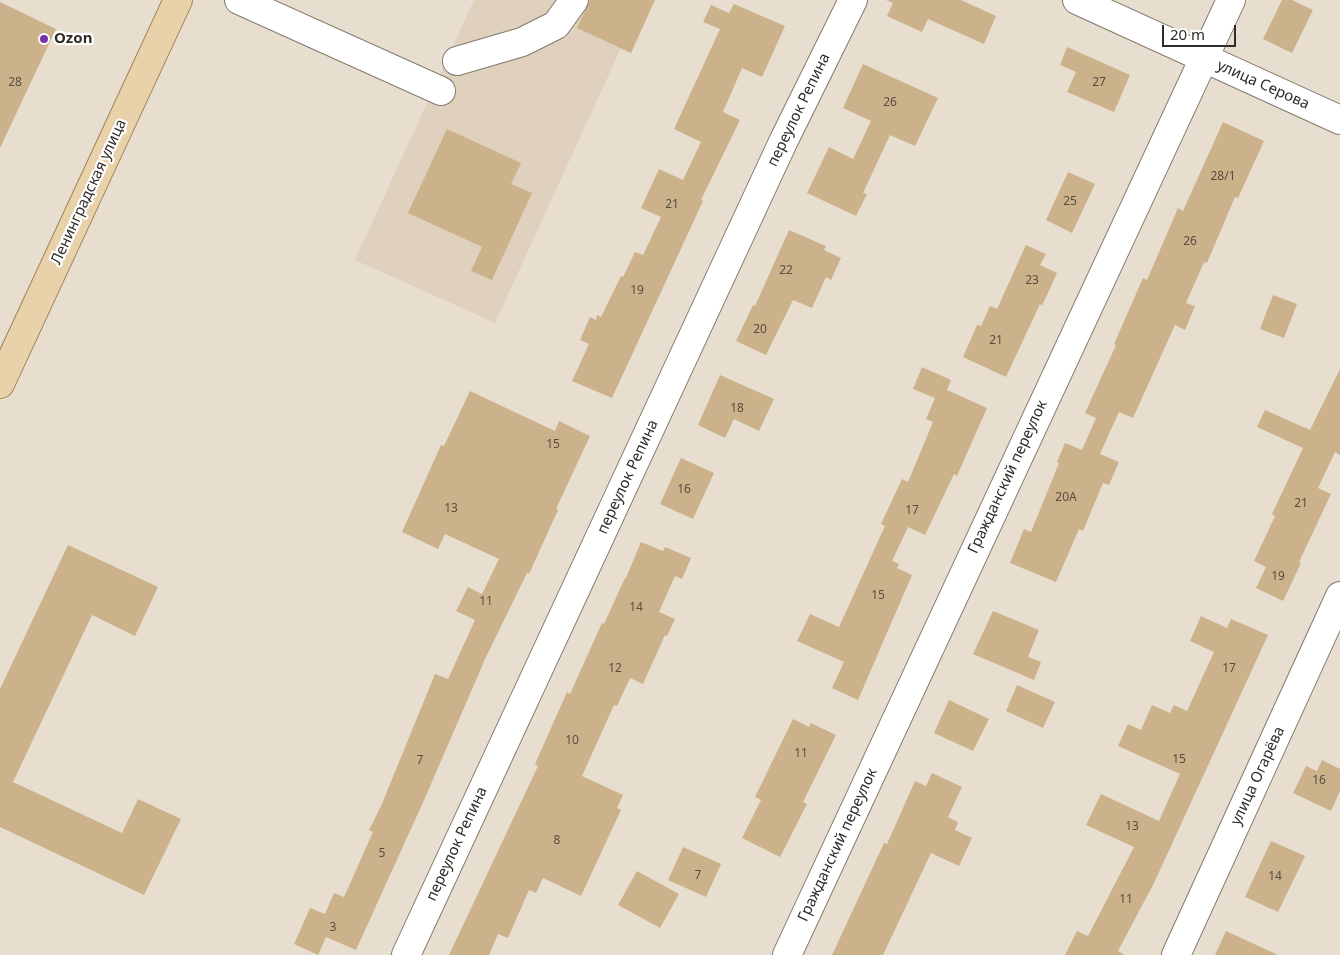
<!DOCTYPE html>
<html>
<head>
<meta charset="utf-8">
<style>
  body { margin:0 }
  #map { position:relative; width:1340px; height:955px; overflow:hidden; background:#e8ded0; font-family:"Noto Sans",sans-serif }
  canvas { display:block }
  .scale { position:absolute; left:1162px; top:25px; width:74px; height:22px; box-sizing:border-box; border:2px solid #302c27; border-top:0; padding-left:6px; font-size:15px; line-height:18px; white-space:nowrap; color:#302c27; -webkit-text-stroke:4px #fff; paint-order:stroke }
</style>
</head>
<body>
<div id="map">
<canvas width="1340" height="955"></canvas>
<div class="scale">20 m</div>
</div>
<script>
const ctx = document.querySelector('canvas').getContext('2d');
ctx.lineJoin = 'round';
function paint(path, color) { ctx.fillStyle = color; ctx.fill(path, 'evenodd'); }
const shape = rows => new Path2D(rows.map(r => 'M' + r).join(''));
function stroke(path, color, width, dash) { ctx.strokeStyle = color; ctx.lineWidth = width; ctx.lineCap = dash ? 'butt' : 'round'; ctx.setLineDash(dash || []); ctx.stroke(path); }
function write(font, color, halo, rows, align = 'center') {
  ctx.font = font + ' "Noto Sans",sans-serif'; ctx.lineWidth = 4.5; ctx.setLineDash([]); ctx.textBaseline = 'middle'; ctx.strokeStyle = halo; ctx.fillStyle = color; for (const [text, x, y, turn = 0] of rows) {
    ctx.save(); ctx.translate(x, y); ctx.rotate((+turn || 0) * Math.PI / 180); ctx.textAlign = isNaN(turn) ? turn : align; if (halo) ctx.strokeText(text, 0, 0); ctx.fillText(text, 0, 0); ctx.restore();
  }
}
paint(shape([
  [474,0,643,0,495,323,355,260]
]), '#dfd1bd');
paint(shape([
  [590,0,655,0,631,53,577,28],
  [886,0,961,0,996,16,984,44,928,19,922,32,887,16,893,3],
  [1282,0,1292,0,1313,10,1292,53,1263,39],
  [0,2,56,29,0,148],
  [734,4,785,26,762,77,742,68,723,112,740,120,701,200,703,201,612,398,572,381,589,344,580,340,590,317,596,320,597,315,601,317,621,276,623,277,635,252,643,255,661,217,641,208,659,169,683,180,701,142,674,129,720,29,703,22,711,5,729,13],
  [1067,47,1130,75,1114,112,1067,92,1076,72,1060,65],
  [863,64,938,98,915,146,890,135,863,193,867,194,856,216,807,193,829,147,853,159,871,121,843,108],
  [1223,122,1264,141,1238,198,1235,197,1207,263,1204,262,1186,303,1195,306,1185,330,1175,325,1133,418,1119,412,1100,454,1119,462,1109,485,1103,483,1083,531,1079,529,1056,582,1010,563,1024,529,1031,532,1059,463,1057,462,1065,443,1082,450,1096,418,1085,413,1116,345,1114,344,1143,278,1147,280,1178,208,1183,211],
  [447,129,521,163,511,184,532,193,492,280,471,271,482,247,408,213],
  [1068,172,1095,184,1072,233,1046,220],
  [789,230,826,246,824,250,841,258,831,280,826,277,812,308,793,300,766,355,736,341,753,305,755,306],
  [1026,245,1046,254,1040,265,1057,273,1042,306,1040,304,1006,377,963,357,977,325,981,326,990,306,997,309],
  [1273,295,1297,304,1284,338,1260,329],
  [922,367,951,380,947,390,987,408,957,476,954,474,925,535,908,527,892,561,899,564,897,568,912,575,858,700,832,688,844,662,797,641,810,614,839,627,885,526,881,524,902,479,908,482,933,422,926,419,935,398,913,389],
  [1340,369,1340,455,1335,452,1318,488,1331,494,1299,562,1301,563,1283,601,1256,588,1266,567,1254,561,1275,516,1272,514,1303,448,1257,427,1265,410,1310,430],
  [720,375,774,399,759,431,734,419,725,438,698,425],
  [470,391,555,431,559,421,590,436,556,509,558,510,529,574,527,573,486,657,425,798,356,950,326,937,318,955,294,944,310,908,325,914,334,893,344,897,373,832,369,830,381,806,435,674,448,679,475,620,456,611,468,587,482,594,499,559,445,534,438,549,402,532,441,445,444,446],
  [681,458,714,473,693,519,660,504],
  [641,542,663,551,665,547,691,558,682,579,675,576,659,612,675,619,667,636,665,635,643,684,630,678,617,706,614,705,582,776,623,795,617,808,621,810,581,896,543,878,536,893,529,890,508,938,498,934,489,955,449,955,538,766,535,764,567,692,570,694,602,623,604,624,625,578,626,578],
  [68,545,158,587,135,636,92,615,13,782,122,833,138,799,181,819,144,895,0,827,0,689],
  [993,611,1039,630,1028,657,1041,662,1034,680,973,654],
  [1201,616,1227,628,1231,619,1268,635,1154,883,1118,951,1125,955,1065,955,1077,931,1088,936,1134,847,1086,825,1101,794,1159,821,1180,774,1118,746,1128,724,1141,730,1152,705,1170,713,1174,705,1187,711,1214,652,1190,641],
  [1017,685,1055,702,1043,728,1006,711],
  [949,700,989,719,973,751,934,733],
  [793,719,809,727,811,723,836,735,803,802,807,804,780,857,742,838,761,800,755,797],
  [1322,760,1340,769,1340,791,1331,811,1293,793,1306,766,1317,771],
  [932,773,962,787,948,817,958,822,955,830,972,838,959,866,931,853,883,955,832,955,884,843,887,844,915,781,926,786],
  [1271,841,1305,856,1278,912,1245,897],
  [683,847,721,864,706,897,668,880],
  [637,871,679,894,660,928,618,905],
  [1226,931,1278,955,1215,955]
]), '#ccb28b');
const minor = shape([
  [239,0,441,91],
  [1077,0,1340,120],
  [457,61,522,42,556,25,574,0],
  [406,955,783,142,853,0],
  [787,955,1231,0],
  [1176,955,1340,596]
]);
const major = shape([
  [0,384,178,0]
]);
stroke(minor, '#82796c', 30);
stroke(major, '#9e8357', 30);
stroke(minor, '#fff', 28);
stroke(major, '#e9d1aa', 28);
for (const [x, y, r, color] of [
  [44,39,5,"#7634a9"]
]) { const dot = new Path2D(); dot.arc(x, y, r, 0, 2 * Math.PI); ctx.fillStyle = color; ctx.fill(dot); stroke(dot, '#fff', 2); }
write('12px', '#574e40', null, [
  ["28",15,83],
  ["27",1099,83],
  ["26",890,103],
  ["28/1",1223,177],
  ["25",1070,202],
  ["21",672,205],
  ["26",1190,242],
  ["22",786,271],
  ["23",1032,281],
  ["19",637,291],
  ["20",760,330],
  ["21",996,341],
  ["18",737,409],
  ["15",553,445],
  ["16",684,490],
  ["20А",1066,498],
  ["21",1301,504],
  ["13",451,509],
  ["17",912,511],
  ["19",1278,577],
  ["15",878,596],
  ["11",486,602],
  ["14",636,608],
  ["12",615,669],
  ["17",1229,669],
  ["10",572,741],
  ["11",801,754],
  ["15",1179,760],
  ["7",420,761],
  ["16",1319,781],
  ["13",1132,827],
  ["8",557,841],
  ["5",382,854],
  ["7",698,876],
  ["14",1275,877],
  ["11",1126,900],
  ["3",333,928]
]);
write('bold 15px', '#302c27', '#fff', [
  ["Ozon",54,39]
], 'left');
write('15px', '#302c27', '#fff', [
  ["улица Серова",1263,85,24],
  ["переулок Репина",799,110,-64],
  ["Ленинградская улица",89,192,-65],
  ["переулок Репина",628,477,-65],
  ["Гражданский переулок",1008,477,-65],
  ["улица Огарёва",1258,776,-65],
  ["переулок Репина",457,844,-65],
  ["Гражданский переулок",838,845,-65]
]);
</script>
</body>
</html>
